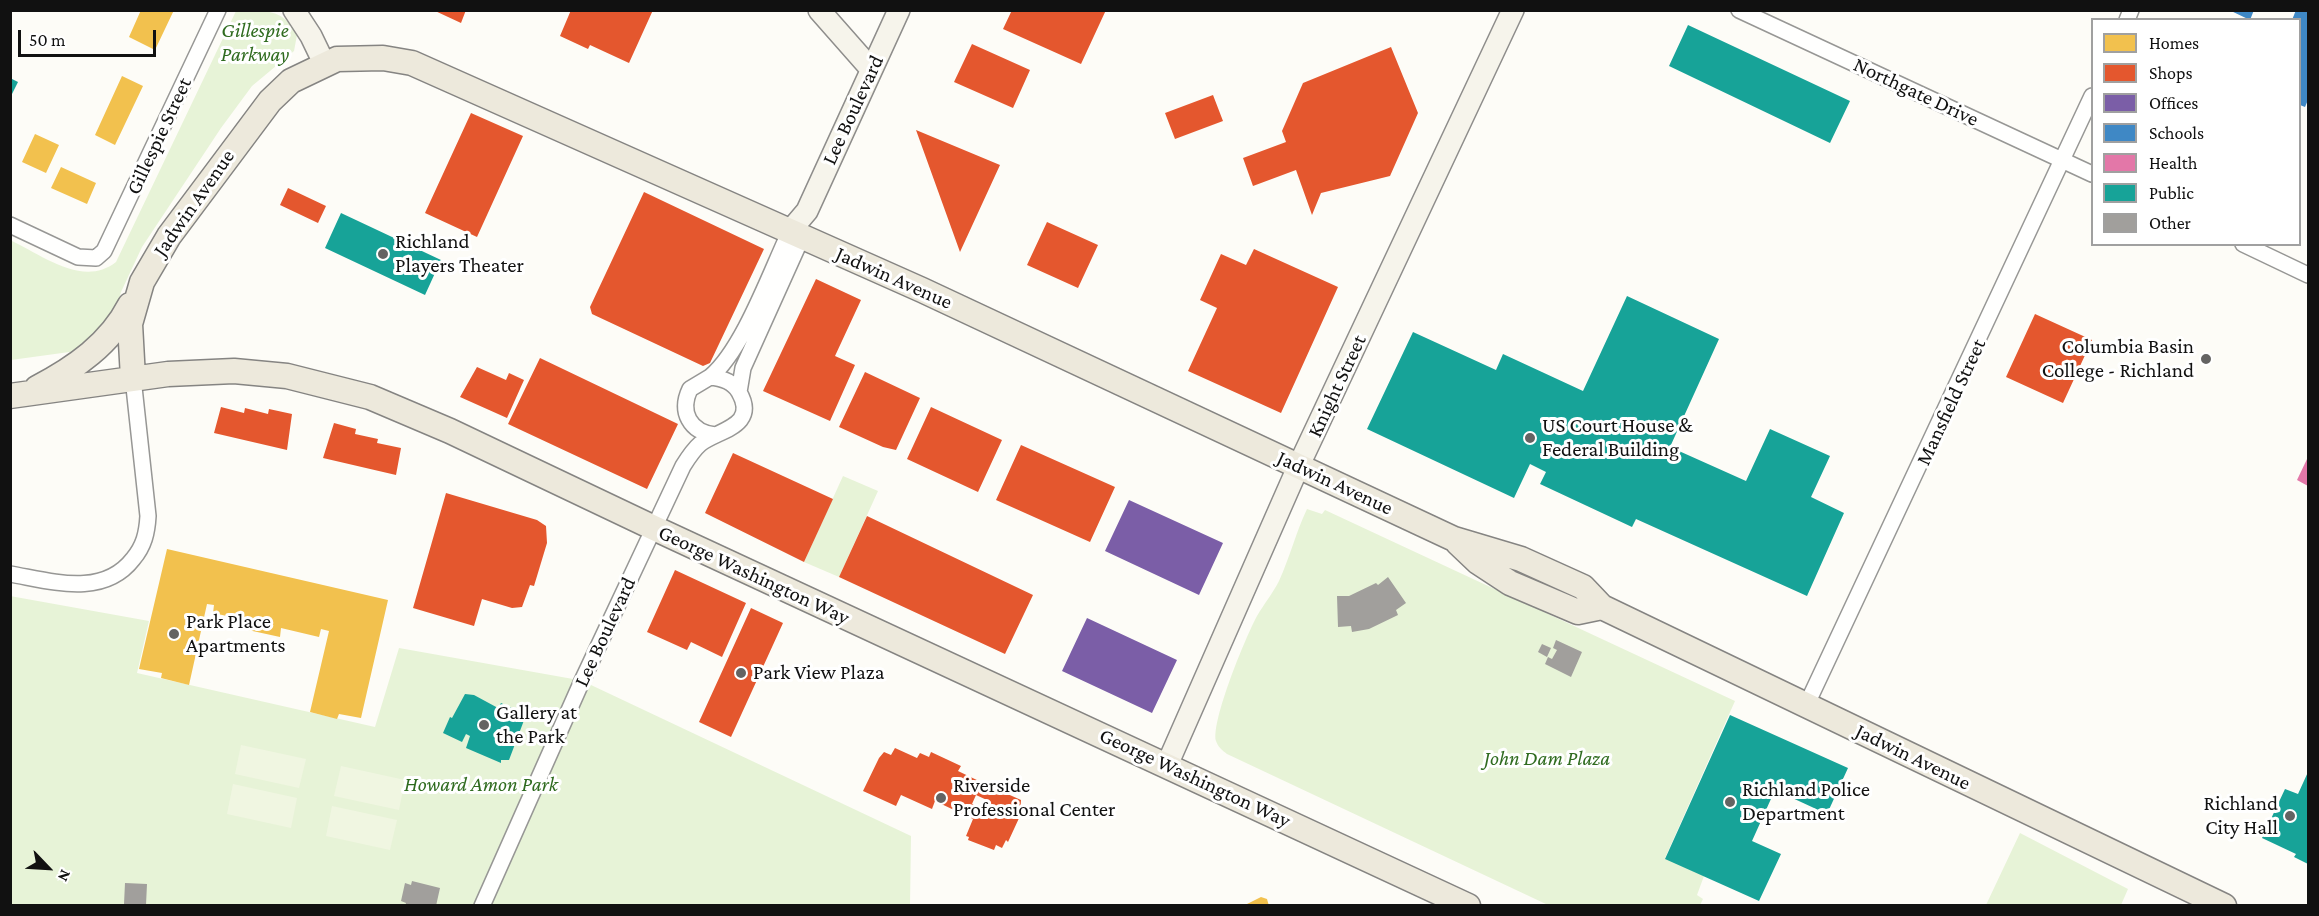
<!DOCTYPE html>
<style>
body{margin:0}
#map{position:relative;width:2319px;height:916px;overflow:hidden;background:#fdfcf7;font-family:"Crimson Pro",serif}
canvas{display:block}
.frame{position:absolute;inset:0;border:12px solid #111;pointer-events:none}
.legend{position:absolute;left:2091px;top:18px;width:210px;height:228px;box-sizing:border-box;background:#fff;border:2px solid #a0a0a0;margin:0;padding:8px 10px;list-style:none;font-size:18px;color:#111}
.legend li{display:flex;align-items:center;gap:12px;height:30px}
.legend b{width:30px;border:2px solid #a0a0a0}
.north{position:absolute;left:18px;top:838px;width:60px;height:60px;-webkit-text-stroke:4px #fff;paint-order:stroke;rotate:115deg;font-size:16px;font-weight:700;line-height:24px;text-align:center;color:#111}
.north::after{content:'';display:block;margin:auto;width:21px;height:27px;background:#111;clip-path:polygon(50% 0,100% 100%,50% 72%,0 100%)}
.scale{position:absolute;left:18px;top:30px;width:138px;height:27px;box-sizing:border-box;border:3px solid #111;border-top:0;padding-left:8px;font-size:18px;line-height:21px;white-space:nowrap;color:#111;-webkit-text-stroke:4px #fff;paint-order:stroke}
</style>
<div id="map">
<canvas width="2319" height="916"></canvas>
<div class="frame"></div>
<ul class="legend">
<li><b style="height:16px;background:#f2c14e"></b>Homes</li>
<li><b style="height:16px;background:#e4572e"></b>Shops</li>
<li><b style="height:16px;background:#7b5ea7"></b>Offices</li>
<li><b style="height:16px;background:#3f88c5"></b>Schools</li>
<li><b style="height:16px;background:#e377a8"></b>Health</li>
<li><b style="height:16px;background:#17a398"></b>Public</li>
<li><b style="height:16px;background:#a19f9c"></b>Other</li>
</ul>
<div class="north">N</div>
<div class="scale">50 m</div>
</div>
<script>
const ctx = document.querySelector('canvas').getContext('2d');
ctx.lineJoin = 'round';
function fill(path, color) {
  ctx.fillStyle = color;
  ctx.fill(path, 'evenodd');
}
function trace(path, color, width, dash) {
  ctx.strokeStyle = color;
  ctx.lineWidth = width;
  ctx.lineCap = dash ? 'butt' : 'round';
  ctx.setLineDash(dash || []);
  ctx.stroke(path);
}
function label(font, color, halo, rows, align = 'center') {
  ctx.font = font + ' "Crimson Pro",serif';
  ctx.lineWidth = 6;
  ctx.setLineDash([]);
  ctx.textBaseline = 'middle';
  ctx.strokeStyle = halo;
  ctx.fillStyle = color;
  for (const [text, x, y, turn = 0] of rows) {
    ctx.save();
    ctx.translate(x, y);
    ctx.rotate((+turn || 0) * Math.PI / 180);
    ctx.textAlign = isNaN(turn) ? turn : align;
    if (halo) ctx.strokeText(text, 0, 0);
    ctx.fillText(text, 0, 0);
    ctx.restore();
  }
}
const green = new Path2D(`
 M236,11C263,11 283,7 297,35L294,51L252,86L221,128L142,247L121,292L113,322L84,350L11,360L10,240C42,255 83,288 116,262Z
 M843,476L878,491L839,577L804,562Z
 M1307,509L1322,514L1325,510L1735,701L1665,858L1704,876L1697,895L1703,899L1700,905H1548L1227,754C1222,750 1218,747 1216,741C1211,721 1246,636 1257,616C1264,604 1273,593 1279,581C1290,557 1296,532 1307,509Z
 M10,596L149,621L137,673L375,727L399,648L573,679L591,685L911,836L910,905H11Z
 M2020,833L2128,889L2121,905H1986Z`);
const pitch = new Path2D(`
 M241,745L306,759L299,788L235,774Z
 M341,766L405,780L399,810L334,796Z
 M233,784L297,798L291,828L227,814Z
 M332,806L397,820L390,850L326,836Z`);
const homes = new Path2D(`
 M141,10H174L155,50L129,37Z
 M122,76L143,86L115,145L95,135Z
 M35,134L59,145L46,173L22,162Z
 M61,167L96,183L87,204L51,188Z
 M167,549L388,600L361,718L339,714L337,719L310,712L329,631L321,629L319,637L281,628L280,637L248,630L250,621L213,613L214,605L207,604L189,685L161,678L162,673L139,669Z
 M1261,897L1267,899L1269,906H1243Z`);
const shops = new Path2D(`
 M433,10H466L461,23Z
 M571,10H653L629,63L590,45L588,49L560,36Z
 M1012,10H1106L1081,64L1003,29Z
 M972,44L1030,70L1013,108L954,82Z
 M1391,47L1418,113L1390,176L1321,193L1312,215L1296,170L1253,186L1243,158L1286,142L1282,131L1303,83Z
 M1213,95L1223,121L1175,139L1165,113Z
 M471,113L523,136L477,237L425,213Z
 M916,130L1000,165L960,252Z
 M288,188L326,206L318,223L280,205Z
 M644,192L764,249L710,363L703,366L592,314L590,307Z
 M1047,222L1098,245L1078,288L1027,265Z
 M1254,249L1338,287L1281,413L1188,371L1217,308L1200,300L1221,254L1246,265Z
 M816,279L861,300L835,356L855,365L830,421L763,391Z
 M2035,314L2092,340L2063,403L2006,377Z
 M540,358L678,424L647,489L508,424Z
 M477,367L506,380L509,373L524,380L507,418L460,397Z
 M865,372L920,398L896,450L883,447L839,427Z
 M221,407L244,413L245,408L268,414L269,409L292,414L287,450L214,433Z
 M931,407L1002,440L978,492L907,459Z
 M334,423L356,429L355,434L378,439L377,443L401,448L396,475L323,458Z
 M1021,445L1115,487L1090,542L996,500Z
 M733,453L833,499L804,562L705,513Z
 M446,493L537,520L546,526L547,543L534,586L530,585L522,607L512,608L482,599L474,626L413,608Z
 M867,516L1033,595L1005,654L839,577Z
 M675,570L746,603L722,657L691,642L687,650L647,632Z
 M751,608L783,623L731,737L699,722Z
 M895,748L917,758L920,753L929,757L931,752L961,766L958,771L981,782L980,785L1002,795L1003,792L1021,800L1020,816L1008,842L1006,840L1002,848L996,845L994,850L968,840L969,837L966,836L973,819L935,801L932,809L901,795L896,806L863,791L879,758L884,752L891,755ZM976,795L989,801L985,810L972,804Z`);
const offices = new Path2D(`
 M1129,500L1223,543L1199,595L1105,551Z
 M1087,618L1177,660L1152,713L1062,671Z`);
const schools = new Path2D(`
 M2229,10H2254L2250,20Z
 M2296,10H2308V100L2305,107L2300,105V20H2292Z`);
const health = new Path2D(`
 M2308,457V486L2297,480Z`);
const public = new Path2D(`
 M1688,25L1850,101L1830,143L1669,66Z
 M10,78L18,82L10,98Z
 M341,213L441,260L425,295L325,248Z
 M1627,296L1719,339L1670,447L1746,481L1770,429L1830,456L1811,497L1844,513L1807,596L1636,519L1632,527L1540,484L1546,472L1530,464L1514,498L1367,429L1413,332L1496,370L1503,354L1583,391Z
 M465,694L474,695L498,708L501,703L526,715L509,760H501V763L466,748L470,736L466,734L462,742L443,733L450,717L452,718Z
 M1730,715L1848,768L1827,814L1775,790L1752,841L1781,854L1759,901L1665,859Z
 M2308,772V864L2294,857L2296,854L2262,838L2285,789L2298,794Z`);
const building = new Path2D(`
 M1388,577L1406,603L1396,610L1398,615L1369,629L1352,632L1351,626L1338,627L1337,596H1349L1376,583L1378,585Z
 M1556,640L1582,652L1571,677L1545,664L1548,657L1552,659L1557,650L1553,648Z
 M1542,644L1551,648L1547,657L1538,652Z
 M412,881L440,888L436,906H405L406,903L401,901L405,883L411,885Z
 M125,883L147,884L146,905L124,904Z`);
const street = new Path2D(`
 M1739,10L2092,174
 M2127,20L2131,10
 M10,225L78,257L96,258L104,251L218,10
 M2243,244L2308,275
 M710,377C743,350 771,271 790,231
 M739,392L743,368L802,237
 M10,574C51,581 103,598 133,559C144,546 147,533 148,516L133,378
 M1806,706L2092,96
 M482,906L582,681L683,466C688,458 693,450 700,444C717,430 759,427 739,392C733,381 722,378 710,377L690,389C679,412 690,432 715,435`);
const secondary = new Path2D(`
 M294,10L311,36L324,63
 M819,10L871,69
 M790,231L807,211L899,10
 M1167,765L1299,465L1513,10`);
const primary = new Path2D(`
 M133,378L130,324L142,282L169,236L270,101L291,81L337,59L383,58L412,63L922,290L1454,539L1521,559L1583,587L1602,607L2224,906
 M37,388C75,368 110,344 130,305
 M10,396L168,374L234,371L287,376L370,397L450,431L654,528L1468,906
 M1458,543L1478,562L1510,583L1578,612L1602,607`);
const markers = [
 [383,254,6,"#646362"],
 [2206,359,6,"#646362"],
 [1530,438,6,"#646362"],
 [174,634,6,"#646362"],
 [741,673,6,"#646362"],
 [484,725,6,"#646362"],
 [941,798,6,"#646362"],
 [1730,802,6,"#646362"],
 [2290,816,6,"#646362"]
];
const parkNames = [
 ["Gillespie",255,31],
 ["Parkway",255,55],
 ["John Dam Plaza",1547,759],
 ["Howard Amon Park",481,785]
];
const streetNames = [
 ["Northgate Drive",1916,92,25],
 ["Lee Boulevard",853,110,-65],
 ["Gillespie Street",159,136,-65],
 ["Jadwin Avenue",194,203,-55],
 ["Jadwin Avenue",894,278,24],
 ["Knight Street",1337,386,-65],
 ["Mansfield Street",1951,402,-65],
 ["Jadwin Avenue",1335,483,25],
 ["George Washington Way",754,575,25],
 ["Lee Boulevard",605,632,-65],
 ["Jadwin Avenue",1913,757,26],
 ["George Washington Way",1195,778,25]
];
const poiNames = [
 ["Richland",395,242],
 ["Players Theater",395,266],
 ["Columbia Basin",2194,347,"right"],
 ["College - Richland",2194,371,"right"],
 ["US Court House &",1542,426],
 ["Federal Building",1542,450],
 ["Park Place",186,622],
 ["Apartments",186,646],
 ["Park View Plaza",753,673],
 ["Gallery at",496,713],
 ["the Park",496,737],
 ["Riverside",953,786],
 ["Professional Center",953,810],
 ["Richland Police",1742,790],
 ["Department",1742,814],
 ["Richland",2278,804,"right"],
 ["City Hall",2278,828,"right"]
];
fill(green, '#e7f3d7');
fill(pitch, '#f0f6e1');
fill(homes, '#f2c14e');
fill(shops, '#e4572e');
fill(offices, '#7b5ea7');
fill(schools, '#3f88c5');
fill(health, '#e377a8');
fill(public, '#17a398');
fill(building, '#a19f9c');
trace(street, '#979795', 18);
trace(secondary, '#8e8d8b', 24);
trace(primary, '#858482', 27);
trace(street, '#fffffe', 15);
trace(secondary, '#f6f4eb', 21);
trace(primary, '#ede9dc', 24);
for (const [x, y, r, color] of markers) {
  const dot = new Path2D();
  dot.arc(x, y, r, 0, 2 * Math.PI);
  ctx.fillStyle = color;
  ctx.fill(dot);
  trace(dot, '#fff', 2);
}
label('italic 21px', '#2f6b1f', '#fff', parkNames);
label('21px', '#111', '#fff', streetNames);
label('21px', '#111', '#fff', poiNames, 'left');
</script>
